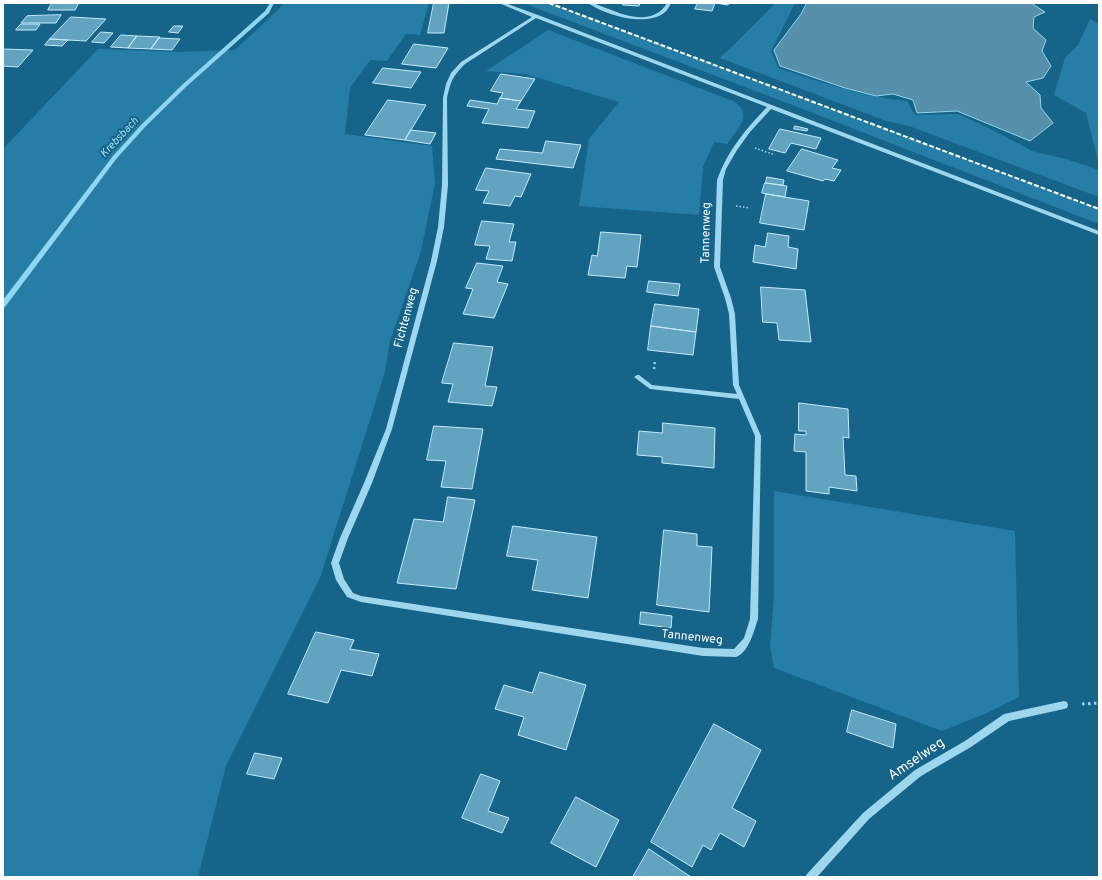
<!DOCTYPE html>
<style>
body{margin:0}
#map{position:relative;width:1102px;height:880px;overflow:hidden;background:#166489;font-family:Overpass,sans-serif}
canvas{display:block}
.frame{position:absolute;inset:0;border:4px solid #fff;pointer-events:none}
</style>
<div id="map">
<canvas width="1102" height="880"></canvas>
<div class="frame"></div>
</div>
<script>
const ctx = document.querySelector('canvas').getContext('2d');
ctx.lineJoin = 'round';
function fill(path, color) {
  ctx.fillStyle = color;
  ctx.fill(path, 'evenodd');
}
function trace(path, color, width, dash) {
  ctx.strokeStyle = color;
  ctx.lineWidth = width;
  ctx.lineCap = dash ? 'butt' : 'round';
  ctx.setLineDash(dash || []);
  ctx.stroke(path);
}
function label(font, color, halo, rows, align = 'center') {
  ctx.font = font + ' Overpass,sans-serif';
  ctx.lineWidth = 4;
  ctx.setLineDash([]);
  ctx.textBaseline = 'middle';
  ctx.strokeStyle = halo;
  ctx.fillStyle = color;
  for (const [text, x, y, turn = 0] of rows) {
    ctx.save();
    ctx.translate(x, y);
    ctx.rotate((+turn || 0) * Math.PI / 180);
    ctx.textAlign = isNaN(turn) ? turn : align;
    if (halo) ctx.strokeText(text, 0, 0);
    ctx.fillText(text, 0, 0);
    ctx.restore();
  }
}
const green = new Path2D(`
 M283,3H429L420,35L406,34L387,61L370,60L350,88L345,134L432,146L435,183L421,251L390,341L385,372L320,578L226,766L198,877H3V149L98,49L178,52L235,50L278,10Z
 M523,3H549L1099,209V224L787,103Z
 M774,3H795L771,51L778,68C820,82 863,97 907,101L915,115L958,114L991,129L1032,151L1066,159L1099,170V197L909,126L886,121L720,58L773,6Z
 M1090,19L1099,24L1098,161L1086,113L1054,95L1065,58L1078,45Z
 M548,30L733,101C755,114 737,129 727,144L714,142L703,167L699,215L579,206L589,139L619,102L525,74L486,71Z
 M774,491L1015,531L1019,697L987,713L942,731L774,668L770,647L774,597Z`);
const water = new Path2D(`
 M807,3H1031L1045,12L1034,17L1033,28L1046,40L1042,51L1051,66L1043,78L1026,82L1040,95L1041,108L1053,123L1030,141L957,111L917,113L913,100L893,94L876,96L845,88L780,66L774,50L801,14Z`);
const stream = new Path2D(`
 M270,3H274L269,13L187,86L146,126L117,158L5,307H3V300L113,156L142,124L183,84L265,11Z`);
const building = new Path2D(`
 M52,3H79L75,10H48Z
 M434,3H449L444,33H428Z
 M623,3H640L639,6L623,5Z
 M698,3H729L728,5L715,3L712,11L695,9Z
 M61,15L56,23H21L27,16Z
 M71,17L106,19L86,41L50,39Z
 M21,24H40L36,30H16Z
 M174,26H183L178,33L169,32Z
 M101,32L113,33L104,43L92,42Z
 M121,35L137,36L128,48L111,47Z
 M137,36L160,37L151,49L128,48Z
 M159,38L180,39L172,50L151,49Z
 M50,39L68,40L62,46L45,45Z
 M414,44L448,48L436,68L402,64Z
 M3,49L33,50L18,67L3,66Z
 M383,68L421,72L411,88L373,83Z
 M501,74L535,79L521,101L500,98L503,93L491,91Z
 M500,98L521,101L516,109L535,111L528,128L482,123L489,109L467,106L470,100L497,104Z
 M388,100L426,105L405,140L365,135Z
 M795,126L808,129L807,131L794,129Z
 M780,129L821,138L816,149L791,143L785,153L769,149Z
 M411,130L436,133L430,144L405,140Z
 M546,141L581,145L573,168L496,159L500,149L542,153Z
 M802,149L838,160L832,168L841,170L834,181L825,179L823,181L787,171Z
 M486,168L531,174L521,197L515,196L510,206L483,203L489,191L476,190Z
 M767,177L784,180L783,185L766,183Z
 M765,183L787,186L785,197L762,193Z
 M766,194L809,201L804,230L760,223Z
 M482,221L514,224L509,242H516L512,261L486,259L490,246L475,245Z
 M601,232L641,235L637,267L627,266L625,278L588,275L592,255L597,256Z
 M768,233L789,236L788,247L798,249L796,269L753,262L755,245L765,247Z
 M477,263L503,266L497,282L508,284L494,318L463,314L473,289L466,288Z
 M649,281L680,284L678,296L647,292Z
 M761,287L805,290L811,342L779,340L777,323L763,322Z
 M655,304L699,309L696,332L651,326Z
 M651,326L696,332L693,355L648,350Z
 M454,343L493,347L485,386L497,387L492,406L448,402L453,384L442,383Z
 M799,403L848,409L849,438L843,437L845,475L856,476L857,491L829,487V494L806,491V452L794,451L795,434L806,435V431H799Z
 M663,423L715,428L714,468L662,463V457L637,455L639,431L662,433Z
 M434,426L483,429L472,489L441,487L446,461L427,460Z
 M448,497L475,500L456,589L397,583L414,519L443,522Z
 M513,526L597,537L588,598L532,590L538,560L507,556Z
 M664,530L697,534V546L712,547L709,612L657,605Z
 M641,612L672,616L671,628L640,624Z
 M316,632L354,640L350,649L379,654L372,676L341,670L328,703L288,694Z
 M540,672L586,685L566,750L518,735L524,717L495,709L504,685L532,693Z
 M852,710L896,724L893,748L847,732Z
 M714,724L761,750L732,808L756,821L744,847L720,833L711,850L703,845L692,867L651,842Z
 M255,753L282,758L274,779L247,774Z
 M481,774L500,781L488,811L509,818L502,833L462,818Z
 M576,797L619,820L596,867L551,843Z
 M649,849L691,877H633Z`);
const pathFar2 = new Path2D(`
 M755,148L775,155
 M736,206L750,208`);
const pathFar1 = new Path2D(`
 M654,369L655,360`);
const path = new Path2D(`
 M1082,704L1099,703`);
const minor = new Path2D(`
 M499,3H505L538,15L1099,231V235L771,109L750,132L737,150L726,169L723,180L720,267L731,298L735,314L739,385L761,436L758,619C754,631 749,652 736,657L703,656L361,602L347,597L336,580L331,563L340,538L364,483L386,429L431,261L438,227L442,185L443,98L446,84L451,73L461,62L532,17ZM536,18L767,107C746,129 727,151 717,180L714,267L725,298L729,314L733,385L737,394L652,385L639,375H637L634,377L650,389L739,399L755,436L750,619L744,638L734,649L703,648L361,596L353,593L344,579L339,563L348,538L372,483L392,429L437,261L444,227L448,185L447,98C451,81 452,77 465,64Z
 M588,3C596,3 602,7 609,9C628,17 654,25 667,3H671C669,7 667,11 664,13C645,27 605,15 588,3Z
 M1064,701L1067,702L1068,705L1067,708L1064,709L1009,721L971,747L921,776L869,819L817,877H805L807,874L863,813L915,770L965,741L1004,714Z`);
const rail = new Path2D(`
 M549,3L1099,209`);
const farWaternames = [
 ["Krebsbach",120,138,-47]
];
const streetNames = [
 ["Tannenweg",707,233,-89],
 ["Fichtenweg",407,318,-75],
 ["Tannenweg",692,638,6]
];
const nearStreetnames = [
 ["Amselweg",917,760,-34]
];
fill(green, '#267ea6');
fill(water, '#5790aa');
trace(water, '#90d5f1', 1);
fill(stream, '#90d5f1');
fill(building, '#62a3c0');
trace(building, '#c4eafa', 1);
trace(pathFar2, '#9ed6ee', 1.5, [1.5, 2]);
trace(pathFar1, '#9ed6ee', 2.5, [2, 3]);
trace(path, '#9ed6ee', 3, [2.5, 3.5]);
fill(minor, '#9ed6ee');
trace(rail, '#fff', 2, [5, 2]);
label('italic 11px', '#aadff6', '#166489', farWaternames);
label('12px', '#fff', '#166489', streetNames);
label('14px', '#fff', '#166489', nearStreetnames);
</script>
